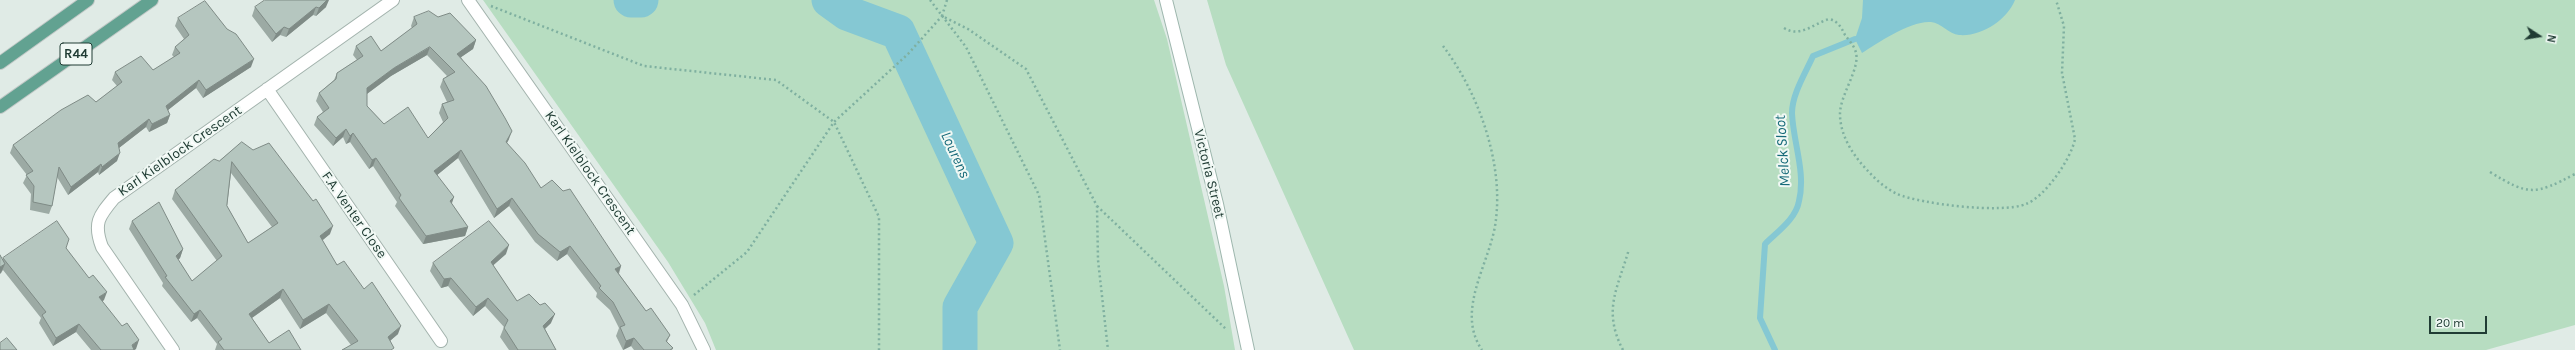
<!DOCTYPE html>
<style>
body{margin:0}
#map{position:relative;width:2575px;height:350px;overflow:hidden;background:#e0ebe6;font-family:Karla,sans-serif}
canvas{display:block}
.north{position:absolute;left:2519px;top:16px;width:40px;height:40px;-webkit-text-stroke:3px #f0f8f4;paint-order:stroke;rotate:102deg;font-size:11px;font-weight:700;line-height:16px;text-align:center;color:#203c34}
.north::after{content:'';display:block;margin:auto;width:14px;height:18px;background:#203c34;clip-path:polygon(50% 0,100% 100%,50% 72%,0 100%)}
.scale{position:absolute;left:2429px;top:316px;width:58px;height:18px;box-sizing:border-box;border:2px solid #203c34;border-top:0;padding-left:5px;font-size:12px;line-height:14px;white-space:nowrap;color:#203c34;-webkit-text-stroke:3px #f0f8f4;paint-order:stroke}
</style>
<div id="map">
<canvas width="2575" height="350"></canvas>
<div class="north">N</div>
<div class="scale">20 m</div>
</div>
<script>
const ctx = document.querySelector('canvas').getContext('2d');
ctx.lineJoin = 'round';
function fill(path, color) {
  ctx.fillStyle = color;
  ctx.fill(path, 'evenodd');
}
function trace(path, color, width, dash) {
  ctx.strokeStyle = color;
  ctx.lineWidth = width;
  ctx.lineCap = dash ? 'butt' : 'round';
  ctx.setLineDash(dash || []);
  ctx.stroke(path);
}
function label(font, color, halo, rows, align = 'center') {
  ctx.font = font + ' Karla,sans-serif';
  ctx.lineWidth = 4;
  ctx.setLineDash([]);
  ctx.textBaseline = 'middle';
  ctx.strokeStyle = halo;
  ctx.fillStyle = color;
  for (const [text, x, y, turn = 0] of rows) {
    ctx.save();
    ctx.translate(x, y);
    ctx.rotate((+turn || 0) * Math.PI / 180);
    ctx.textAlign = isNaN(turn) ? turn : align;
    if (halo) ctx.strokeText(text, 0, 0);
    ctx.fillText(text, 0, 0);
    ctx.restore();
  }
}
const green = new Path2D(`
 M483,0H1154L1167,39L1224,286L1235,350H716L705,323L668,262Z
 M1207,0H2575V325L2486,350H1354L1226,65Z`);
const water = new Path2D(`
 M1863,0H2015C2007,20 1981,37 1959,35C1949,34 1941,23 1931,22C1912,20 1877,43 1862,53L1855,39L1862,18Z`);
const stream = new Path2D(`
 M1775,350L1760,318L1765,244C1777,232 1796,219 1799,201C1806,172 1793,142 1792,113C1792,94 1806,72 1813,56L1855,39`);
const river = new Path2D(`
 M631,0H641
 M829,0L847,13L898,32L996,243L960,307V350`);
const path = new Path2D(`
 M930,0L966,47L1039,195L1060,350
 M947,0L942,16L968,29L1026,69L1097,206L1098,260L1108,350
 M491,6L644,66L776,80L834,122L879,217V350
 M1784,28C1800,38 1813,24 1829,19C1838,21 1841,27 1845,35C1849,40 1855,47 1856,53C1860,69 1840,95 1840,114C1840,136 1854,157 1869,172C1877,181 1887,189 1897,194C1921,204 2002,214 2026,204C2045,197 2071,159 2075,139L2062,73L2064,26L2056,0
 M1443,46C1478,92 1503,161 1496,219C1492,261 1454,309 1482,350
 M2490,172C2529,196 2535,195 2575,174
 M1097,206L1227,330
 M694,295L747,252L834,122L908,54L942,16
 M1623,350C1602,310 1618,288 1629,249`);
const minor = new Path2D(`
 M468,0L682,305L704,350
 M267,89L441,341
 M173,350L102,247C93,223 99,216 114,198L393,0`);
const secondary = new Path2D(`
 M1166,0L1217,204L1248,350`);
const primary = new Path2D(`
 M0,63L88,0
 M0,107L152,0`);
const wall = new Path2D(`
 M255,7H326L316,16L313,15L286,37L280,35L272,42L252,16Z
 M414,17H438L476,40L473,49L461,57L509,139L507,143L541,188L621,266L619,274L646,311L670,335L667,342L673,348L672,350H634L631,346L623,350L616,336L619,328L610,310L596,297L597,293L567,254L557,261L535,242L509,206L494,218L458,158L437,175L452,204L468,227L465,236L423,244L395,206L397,202L373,166L369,169L350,142L346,144L343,137L333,146L314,125L317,117L323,112L316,101L319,93L334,80L337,73L357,60L353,55L356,46L381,51L412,28L411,26ZM427,55L447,76L443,79L440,87L447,102L442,104L439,113L443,122L428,138L384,124L367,106V94L391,76Z
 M178,18L251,67L203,98L196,88L168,110L170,115L167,123L149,132L146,127L119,148L117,161L99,175L98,172L68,195L57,177L52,206L49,214L30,210L31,194L23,183L27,175L10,153L13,145L96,102L117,86L112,80L115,72L153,70L174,57L172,55L175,47L184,39L175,26Z
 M242,142L330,234L322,240L337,265L398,334L390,341L351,345L326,313L300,329L280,298L252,318L269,343L301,350H215L217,344L197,318L191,322L162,286L163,283L129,229L132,221L183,249L180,258L178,260L192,281L217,261L172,199L175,190L219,161ZM231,173L272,227L248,243L227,206Z
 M66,248L104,300L102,301L136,349L134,350H91L76,332L53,346L39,323L41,318L3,270L1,273L3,258Z
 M506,254L493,265L517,301L551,323L545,329L556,350H509L500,337L504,327L485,306L473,316L448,286L441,288L430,271L433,263Z`);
const shadedWall = new Path2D(`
 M324,0H329L326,7L316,16L319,8Z
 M316,7L313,15L286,37L289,29Z
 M284,27L280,35L272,42L276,34Z
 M476,40L473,49L454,62L457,54Z
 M430,47L427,55L391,76L364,96L367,88L394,68Z
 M254,59L251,67L203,98L206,90Z
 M199,80L196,88L163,114L166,106Z
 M170,115L167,123L149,132L152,124Z
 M149,119L146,127L115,151L118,143Z
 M346,129L343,137L333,146L336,138Z
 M512,131L509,139L503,150L506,142Z
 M353,133L350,142L346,144L350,136Z
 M461,150L458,158L431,180L434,171Z
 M120,153L117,161L99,175L102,167Z
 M376,158L373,166L369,169L372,160Z
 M101,164L98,172L68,195L71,187Z
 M454,197L451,206L450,201Z
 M512,198L509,206L494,218L497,209Z
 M333,226L330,234L317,245L320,236Z
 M468,227L465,236L423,244L426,236Z
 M509,245L506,254L488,270L491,262Z
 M570,246L567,254L557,261L560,252Z
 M183,249L180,258L173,265L176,256Z
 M5,264L1,273L0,274V267Z
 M621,266L618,274L615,269Z
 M451,278L448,286L441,288L444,279Z
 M283,289L280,298L246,322L249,314Z
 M107,292L104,300L96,306L99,297Z
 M488,298L485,306L473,316L476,307Z
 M329,304L326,313L300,329L303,320Z
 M200,310L197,318L191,322L194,314Z
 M555,314L551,323L539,334L543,326Z
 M79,324L76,332L53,346L56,338Z
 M401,326L398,334L385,345L388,337Z
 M634,338L631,346L623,350L626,341Z
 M139,340L136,349L134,350L132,345Z`);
const building = new Path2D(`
 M265,0H327L319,8L316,7L289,29L284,27L276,34L255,7Z
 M205,1L227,29L236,34L254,59L206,90L199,80L166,106L170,115L152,124L149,119L118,143L120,153L102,167L101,164L71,187L59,167L52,206L33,202L34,186L26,175L33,171L13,145L61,110L88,95L96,102L122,82L115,72L141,56L153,70L180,53L175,47L189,35L178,18Z
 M429,11L438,17L450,13L476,40L457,54L486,86L505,118L512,131L506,142L525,163L541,188L552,180L563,191L570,189L621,266L615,269L646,311L651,308L670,335L666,341L673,348L670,350H644L634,338L626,341L620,327L625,325L613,302L599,288L601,286L570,246L560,252L538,234L512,198L497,209L461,150L434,171L454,197L450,201L468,227L426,236L399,198L401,195L376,158L372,160L353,133L350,136L346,129L336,138L317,117L329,108L319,93L336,79L337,73L363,56L356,46L371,36L381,51L417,24L414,17ZM430,47L455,72L443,79L454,100L442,104L448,118L428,138L408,107L384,124L367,106V88L394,68Z
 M242,142L253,150L269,143L313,201L316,199L333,226L320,236L337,265L344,261L364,289L372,282L401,326L388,337L394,348L391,350H342L358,341L329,304L303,320L283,289L249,314L269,343L289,330L301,350H224L218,342L222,339L200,310L194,314L165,277L167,276L132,221L159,202L183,249L176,256L192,281L222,256L175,190L214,159L219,161ZM232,162L278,223L248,243L227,206Z
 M57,221L69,239L66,248L89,278L93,275L107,292L99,297L122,326L127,323L139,340L132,345L134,350H100H101L79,324L56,338L42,315L46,312L3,258Z
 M489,221L509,245L491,262L517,301L529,294L540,305L545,303L555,314L543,326L556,350H518L504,328L508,320L488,298L476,307L451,278L444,279L433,263Z
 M0,255L5,264L0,267Z
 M7,338L17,350H0V343Z`);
const shields = [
 [76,54,32]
];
const shieldNames = [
 ["R44",76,54]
];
const streetNames = [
 ["Karl Kielblock Crescent",180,151,-35],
 ["Karl Kielblock Crescent",590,173,55],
 ["Victoria Street",1209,174,76],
 ["F.A. Venter Close",354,215,55]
];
const waterNames = [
 ["Melck Sloot",1783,151,-94],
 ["Lourens",955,155,65]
];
fill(green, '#b7ddc1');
fill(water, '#85c8d3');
trace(stream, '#85c8d3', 6);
trace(river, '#85c8d3', 35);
trace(minor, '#a3b3ad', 14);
trace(secondary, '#9eb7ae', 14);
trace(primary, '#c1c8c6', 14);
trace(path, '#7fb0a0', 2.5, [2, 3]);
trace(minor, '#fff', 12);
trace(secondary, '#fff', 12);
trace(primary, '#62a291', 12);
fill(wall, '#9caaa4');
fill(shadedWall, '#7f8b86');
fill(building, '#b5c6bf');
trace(building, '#7f8b86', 1);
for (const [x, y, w] of shields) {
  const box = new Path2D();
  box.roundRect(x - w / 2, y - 11, w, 22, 3);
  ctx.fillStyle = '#f0f8f4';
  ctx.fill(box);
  trace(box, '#203c34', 1);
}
label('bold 13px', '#203c34', null, shieldNames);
label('14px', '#203c34', '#f0f8f4', streetNames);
label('italic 15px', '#186b7a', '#f0f8f4', waterNames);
</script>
